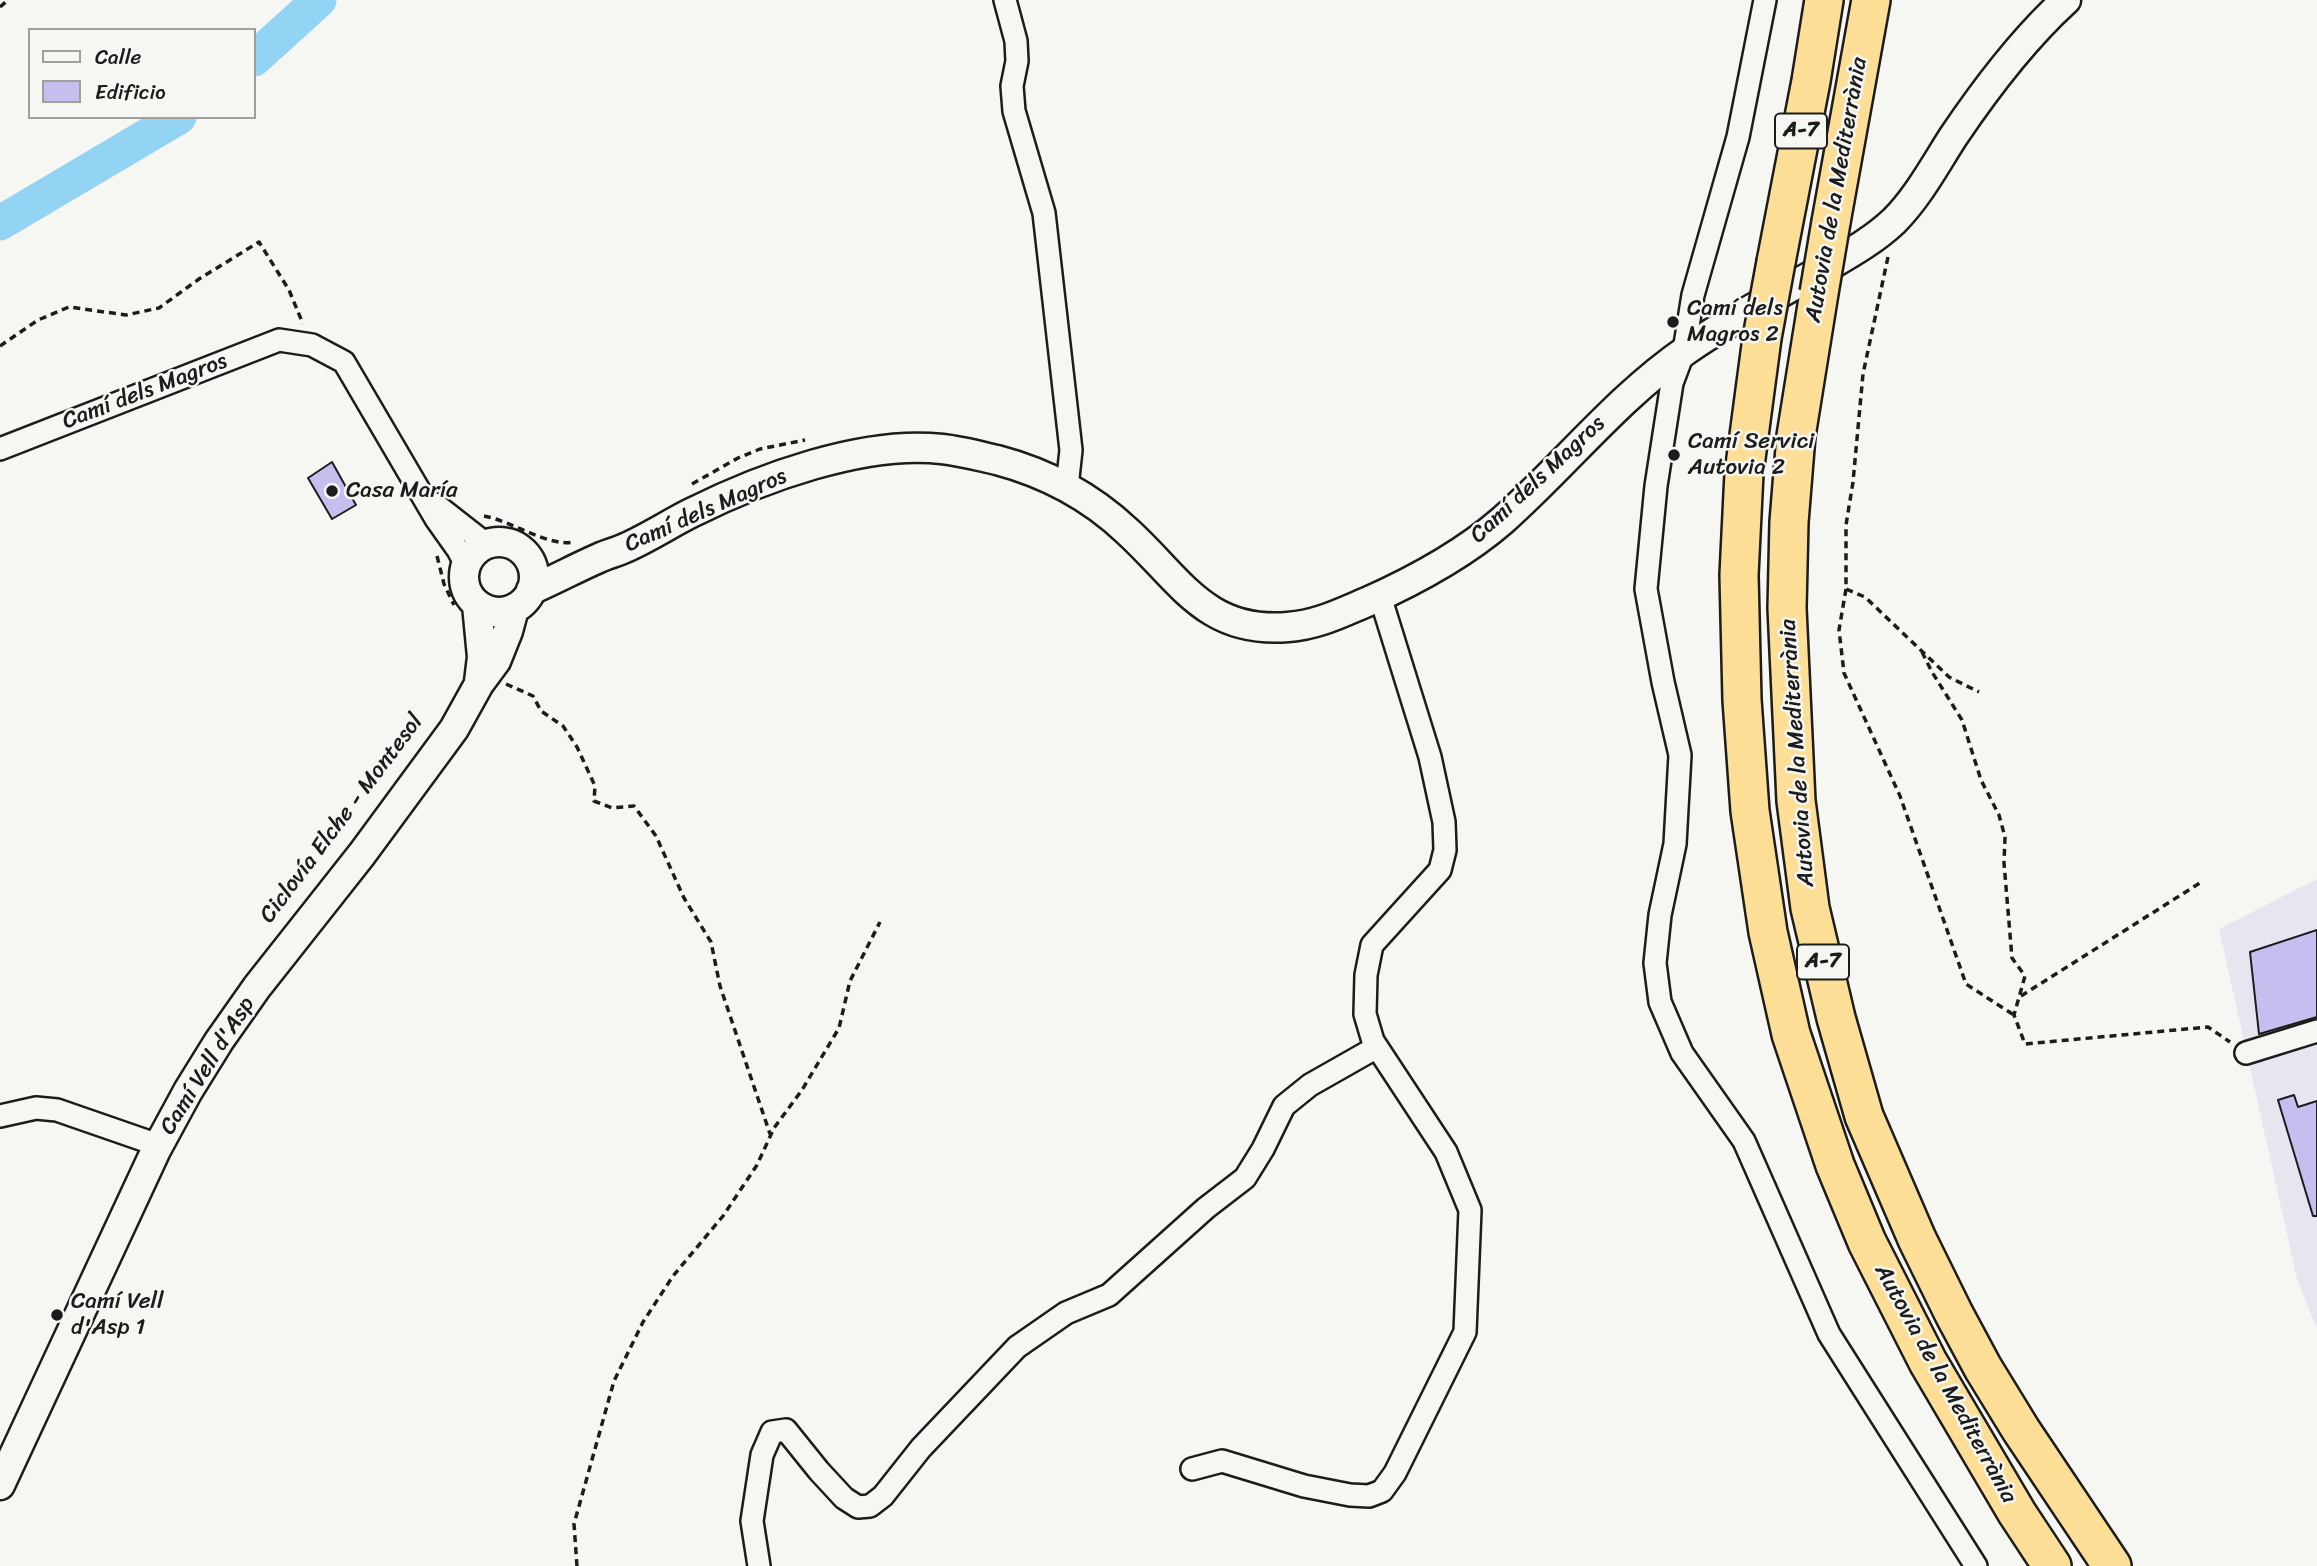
<!DOCTYPE html>
<meta charset="utf-8">
<style>
body{margin:0}
#map{position:relative;width:2317px;height:1566px;overflow:hidden;background:#f6f6f2;font-family:Sriracha,sans-serif}
canvas{display:block}
.legend{position:absolute;left:28px;top:28px;width:228px;height:91px;box-sizing:border-box;background:#f6f6f2;border:2px solid #9f9f9c;margin:0;padding:9px 12px;list-style:none;font-size:21px;color:#1c1c1c}
.legend li{display:flex;align-items:center;gap:14px;height:35px}
.legend b{width:35px;border:2px solid #9f9f9c}
</style>
<div id="map">
<canvas width="2317" height="1566"></canvas>
<ul class="legend">
<li><b style="height:9px;background:#f6f6f2"></b>Calle</li>
<li><b style="height:19px;background:#c7bdef"></b>Edificio</li>
</ul>
</div>
<script>
const ctx = document.querySelector('canvas').getContext('2d');
ctx.lineJoin = 'round';
function fill(path, color) {
  ctx.fillStyle = color;
  ctx.fill(path, 'evenodd');
}
function trace(path, color, width, dash) {
  ctx.strokeStyle = color;
  ctx.lineWidth = width;
  ctx.lineCap = dash ? 'butt' : 'round';
  ctx.setLineDash(dash || []);
  ctx.stroke(path);
}
function label(font, color, halo, rows, align = 'center') {
  ctx.font = font + ' Sriracha,sans-serif';
  ctx.lineWidth = 5;
  ctx.setLineDash([]);
  ctx.textBaseline = 'middle';
  ctx.strokeStyle = halo;
  ctx.fillStyle = color;
  for (const [text, x, y, turn = 0] of rows) {
    ctx.save();
    ctx.translate(x, y);
    ctx.rotate((+turn || 0) * Math.PI / 180);
    ctx.textAlign = isNaN(turn) ? turn : align;
    if (halo) ctx.strokeText(text, 0, 0);
    ctx.fillText(text, 0, 0);
    ctx.restore();
  }
}
const built = new Path2D(`
 M2317,879V1329L2297,1279L2219,929Z`);
const river = new Path2D(`
 M254,59L319,0
 M0,223L179,117`);
const building = new Path2D(`
 M332,462L356,505L332,519L308,478Z
 M2317,930V1017L2259,1034L2250,952Z
 M2294,1095L2298,1107L2317,1101V1216H2313L2278,1100Z`);
const path = new Path2D(`
 M0,7L8,0
 M1888,257L1863,374L1853,482L1846,525V589L1865,597L1949,677L1979,692
 M0,346L38,320L69,307L126,315L159,308L199,279L259,242L289,290L303,324
 M692,484L738,458L760,449L805,440
 M484,516C512,521 548,547 573,542
 M437,556L444,584L454,605
 M1846,589L1839,630L1844,673L1900,796L1966,984L2014,1015
 M1922,652L1932,672L1962,720L1981,780L1999,815L2005,837L2004,863L2012,958L2025,976L2014,1015L2025,1044L2208,1027L2230,1042
 M506,684L533,696L541,711L563,726L577,747L595,786L594,801L612,808L634,806L656,836L684,898L711,942L720,986L770,1134
 M2021,996L2203,881
 M577,1566L574,1524L614,1381L643,1322L673,1276L723,1216L757,1165L774,1128L802,1090L839,1028L850,981L880,922`);
const street = new Path2D(`
 M1005,0L1016,41L1017,61L1012,86L1014,111L1044,213L1071,450L1067,487
 M1765,0L1738,137L1693,295L1684,351L1672,383L1656,486L1646,589L1663,682L1680,755L1675,844L1660,915L1655,963L1660,1002L1682,1053L1744,1141L1829,1334L1976,1566
 M0,449L279,340L312,345L344,362L436,519L458,550L466,565
 M435,504L486,544
 M2246,1053L2317,1031
 M0,1116L36,1108L57,1110L158,1145
 M1192,1469L1222,1461L1304,1486L1350,1495L1369,1496L1382,1491L1395,1473L1465,1332L1470,1210L1446,1152L1373,1041L1365,1014L1366,975L1372,945L1440,870L1445,850L1444,822L1430,757L1380,596
 M759,1566L752,1521L762,1455L772,1432L786,1430L819,1471L844,1498L858,1507L870,1506L883,1496L921,1448L1017,1347L1066,1313L1109,1295L1206,1208L1245,1178L1263,1149L1284,1106L1310,1085L1377,1047`);
const secondary = new Path2D(`
 M464 577a35 35 0 1 1 70 0a35 35 0 1 1-70 0Z
 M531,590C554,580 576,568 599,558C607,554 617,552 625,548C648,538 669,524 691,513C761,478 864,440 942,449C961,451 979,456 997,460C1046,473 1090,496 1127,531C1180,579 1205,634 1288,627C1317,625 1341,613 1367,602C1414,581 1464,554 1503,520C1566,464 1618,397 1688,349C1731,319 1779,294 1825,268C1849,254 1874,240 1894,221C1918,197 1935,165 1953,137C1986,88 2022,40 2066,0
 M477,605L482,657L479,682
 M0,1485L156,1150L188,1091L219,1041L257,987L362,854L454,729L479,684L496,661L508,631L514,609`);
const highway = new Path2D(`
 M1831,222L1871,0
 M1776,262L1811,81L1824,0
 M1819,293L1796,436L1789,522L1787,608L1796,801L1810,908L1836,1018L1864,1116L1917,1239L1954,1314L1983,1368L2021,1430L2112,1566
 M1762,338L1744,473L1739,575L1742,700L1750,811L1768,932L1791,1034L1835,1165L1867,1242L1928,1362L2017,1513L2052,1566`);
const highwayBridge = new Path2D(`
 M1819,293L1831,222
 M1762,338L1776,262`);
const markers = [
 [1673,322,7,"#1c1c1c"],
 [1674,455,7,"#1c1c1c"],
 [332,491,7,"#1c1c1c"],
 [57,1315,7,"#1c1c1c"]
];
const shields = [
 [1801,131,52],
 [1823,962,52]
];
const shieldNames = [
 ["A-7",1801,131],
 ["A-7",1823,962]
];
const streetNames = [
 ["Autovia de la Mediterrània",1837,190,-80],
 ["Camí dels Magros",145,392,-21],
 ["Camí dels Magros",1538,480,-43],
 ["Camí dels Magros",706,511,-24],
 ["Autovia de la Mediterrània",1798,753,-94],
 ["Ciclovía Elche - Montesol",342,819,-53],
 ["Camí Vell d'Asp",208,1066,-58],
 ["Autovia de la Mediterrània",1945,1384,61]
];
const poiNames = [
 ["Camí dels",1687,309],
 ["Magros 2",1687,335],
 ["Camí Servici",1688,442],
 ["Autovia 2",1688,468],
 ["Casa María",346,491],
 ["Camí Vell",71,1302],
 ["d'Asp 1",71,1328]
];
fill(built, '#e8e5f1');
trace(river, '#93d4f4', 35);
fill(building, '#c7bdef');
trace(building, '#1c1c1c', 2);
trace(street, '#1c1c1c', 26);
trace(secondary, '#1c1c1c', 33);
trace(highway, '#1c1c1c', 42);
trace(path, '#1c1c1c', 3.5, [7, 5]);
trace(street, '#f6f6f2', 21);
trace(secondary, '#f6f6f2', 28);
trace(highway, '#fdde96', 37);
trace(highwayBridge, '#1c1c1c', 42, []);
trace(highwayBridge, '#fdde96', 37);
for (const [x, y, r, color] of markers) {
  const dot = new Path2D();
  dot.arc(x, y, r, 0, 2 * Math.PI);
  ctx.fillStyle = color;
  ctx.fill(dot);
  trace(dot, '#f6f6f2', 2.5);
}
for (const [x, y, w] of shields) {
  const box = new Path2D();
  box.roundRect(x - w / 2, y - 17.5, w, 35, 5);
  ctx.fillStyle = '#f6f6f2';
  ctx.fill(box);
  trace(box, '#1c1c1c', 2);
}
label('bold 21px', '#1c1c1c', null, shieldNames);
label('23px', '#1c1c1c', '#f6f6f2', streetNames);
label('23px', '#1c1c1c', '#f6f6f2', poiNames, 'left');
</script>
